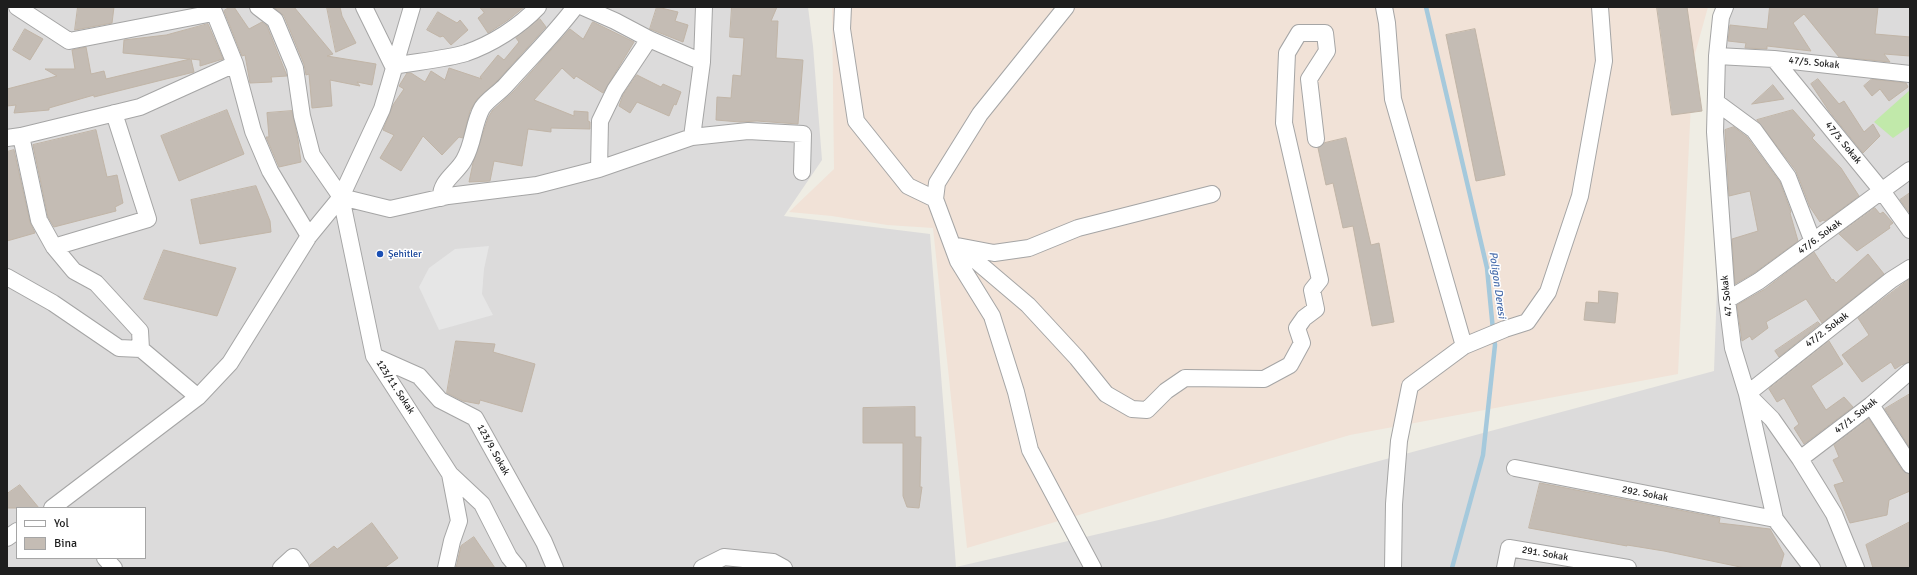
<!DOCTYPE html>
<meta charset="utf-8">
<style>
body{margin:0}
#map{position:relative;width:1917px;height:575px;overflow:hidden;background:#efede4;font-family:Signika,sans-serif}
canvas{display:block}
.frame{position:absolute;inset:0;border:8px solid #1e1e1e;pointer-events:none}
.legend{position:absolute;left:16px;top:507px;width:130px;height:52px;box-sizing:border-box;background:#fff;border:1px solid #a5a5a5;margin:0;padding:5px 7px;list-style:none;font-size:12px;color:#1e1e1e}
.legend li{display:flex;align-items:center;gap:8px;height:20px}
.legend b{width:20px;border:1px solid #a5a5a5}
</style>
<div id="map">
<canvas width="1917" height="575"></canvas>
<div class="frame"></div>
<ul class="legend">
<li><b style="height:5px;background:#fff"></b>Yol</li>
<li><b style="height:11px;background:#c4bcb4"></b>Bina</li>
</ul>
</div>
<script>
const ctx = document.querySelector('canvas').getContext('2d');
ctx.lineJoin = 'round';
function fill(path, color) {
  ctx.fillStyle = color;
  ctx.fill(path, 'evenodd');
}
function trace(path, color, width, dash) {
  ctx.strokeStyle = color;
  ctx.lineWidth = width;
  ctx.lineCap = dash ? 'butt' : 'round';
  ctx.setLineDash(dash || []);
  ctx.stroke(path);
}
function label(font, color, halo, rows, align = 'center') {
  ctx.font = font + ' Signika,sans-serif';
  ctx.lineWidth = 3;
  ctx.setLineDash([]);
  ctx.textBaseline = 'middle';
  ctx.strokeStyle = halo;
  ctx.fillStyle = color;
  for (const [text, x, y, turn = 0] of rows) {
    ctx.save();
    ctx.translate(x, y);
    ctx.rotate((+turn || 0) * Math.PI / 180);
    ctx.textAlign = isNaN(turn) ? turn : align;
    if (halo) ctx.strokeText(text, 0, 0);
    ctx.fillText(text, 0, 0);
    ctx.restore();
  }
}
const residential = new Path2D(`
 M7,7H808L813,46L822,160L784,216L930,234L956,567L1163,519L1714,371L1727,7H1910V568H7ZM17,508H145V558H17Z`);
const military = new Path2D(`
 M832,7H1708L1693,61L1678,374L1350,435L967,548L933,228L887,225L832,216L789,212L834,169Z`);
const grass = new Path2D(`
 M1910,90V126L1893,138L1874,122Z`);
const parking = new Path2D(`
 M489,246L484,269L482,294L493,315L439,330L419,287L429,268L455,249Z`);
const stream = new Path2D(`
 M1426,7L1487,268L1493,330
 M1452,568L1483,455L1495,345L1494,337`);
const building = new Path2D(`
 M78,7H114L112,23L75,30Z
 M230,7H234L249,29L262,22L267,26L287,76L271,77L272,82L250,83L245,55L242,56L224,11Z
 M274,7H294L333,54L327,56L376,64L372,85L357,82L360,86L330,80L332,106L312,108L309,74L306,75L304,64L284,16Z
 M327,7H340L342,16L356,43L336,52Z
 M480,7H524L508,20L488,33L478,18L484,13Z
 M657,7L678,12L675,21L688,25L683,42L650,29Z
 M732,7H777L771,21H778L776,58L803,60L798,124L757,121L740,122L716,120L717,97L731,98L733,75L741,76L744,38L730,37Z
 M1657,7H1687L1702,111L1672,115Z
 M1770,7H1878L1875,34L1910,37V56L1884,54L1890,62L1839,57L1804,14L1793,23L1811,51L1767,46V49L1745,48L1746,43L1728,41L1730,25L1767,29Z
 M438,12L457,23L460,20L468,30L451,45L443,36L440,37L427,30Z
 M540,19L546,27L497,81L477,99L470,111L463,138L459,137L442,155L423,136L401,171L380,158L394,135L383,130L393,105L404,89L399,86L407,73H411L425,82L431,71L445,80L449,68L482,79L480,77L498,55L504,60L519,42L516,38Z
 M593,22L634,42L603,93L576,76L574,79L562,68L534,100L574,116V111L588,112V121L590,122V129L551,128V132L528,129L522,166L494,161L490,181L469,182L473,163L488,118L492,111L513,92L570,29L583,39Z
 M208,24L223,59L200,66V60L191,59L194,72L94,97V95L49,108V110L14,113L16,105L7,106V89L57,76L45,69H75L72,50L86,47L91,74L104,71L106,79L190,59L123,53L124,40L166,35Z
 M25,29L43,39L30,60L13,50Z
 M1475,29L1505,175L1476,181L1446,35Z
 M637,75L661,87L663,84L681,92L676,105L674,104L669,116L637,102L630,113L619,106L623,95Z
 M1818,79L1839,104L1844,101L1864,132L1873,124L1880,136L1863,153L1829,111L1811,84Z
 M1872,79L1906,83L1908,87L1889,101L1880,89L1872,96L1864,86Z
 M1773,85L1784,99L1752,104Z
 M227,110L244,154L179,181L161,136Z
 M1793,110L1815,135L1812,138L1841,168L1859,196L1825,221L1823,220L1820,222L1810,207L1796,171L1757,120Z
 M292,111L298,140L301,162L279,167L266,137H269L267,113Z
 M1734,127L1747,137L1780,182L1791,212L1790,213L1798,241L1754,273L1735,284L1732,239L1758,231L1750,191L1729,196L1725,130Z
 M96,130L107,177L117,175L123,203L115,207L116,211L54,227L48,217L33,145Z
 M1346,138L1371,245L1379,243L1394,322L1372,326L1353,226L1343,228L1333,183L1326,185L1318,148L1324,143Z
 M14,150L30,222L35,233L7,241V152Z
 M256,186L270,221L271,232L200,244L191,200Z
 M1910,193V211L1909,212L1900,200Z
 M1875,208L1880,214L1883,212L1893,223L1889,226L1890,228L1857,251L1839,234Z
 M164,250L236,268L217,316L144,299Z
 M1814,252L1832,280L1833,279L1836,283L1868,254L1884,274L1822,323L1806,299L1766,322L1768,328L1752,340L1750,336L1742,341L1737,305L1765,289Z
 M1910,279V362L1901,365L1895,369L1891,362L1862,382L1842,355L1869,335L1858,318Z
 M1599,291L1618,293L1615,323L1584,320L1586,302L1598,303Z
 M1818,322L1820,324L1779,357L1775,351Z
 M456,341L495,344L493,352L535,364L522,412L480,400L479,404L463,401L447,393Z
 M1829,341L1843,364L1811,386L1826,410L1844,397L1853,407L1804,444L1794,428L1799,424L1784,398L1777,402L1769,389Z
 M1910,394V448L1885,409Z
 M915,407V437H921L920,487H922L919,508L907,507L903,496V443H863V408Z
 M1869,419L1902,470L1910,474V491L1889,500L1887,515L1850,523L1834,485L1844,482L1833,460L1839,457L1834,445Z
 M1540,483L1720,518L1719,523L1770,529L1784,554L1780,568H1745L1664,551L1627,545V546L1529,528Z
 M20,485L39,508H7V494Z
 M1910,522V568H1873L1866,545Z
 M372,523L398,558L384,568H310V565L334,546L337,549Z
 M474,537L495,568H456L461,546Z`);
const minor = new Path2D(`
 M17,7L69,41L213,13
 M212,7L235,64L253,131L270,171L309,236
 M258,7L275,20L295,68L302,116L312,155L341,197L390,209L448,196L537,185L599,169L692,137L702,62L704,7
 M364,7L393,66C414,62 447,59 466,53C492,44 519,27 538,7
 M583,7L615,21L649,39L702,62
 M843,7L842,29L856,121L908,186L935,199L958,261L992,316L1016,392L1030,450L1093,568
 M1384,7L1387,23L1393,99L1464,346
 M1725,7L1721,17L1717,56L1715,132L1727,300L1733,348L1747,394L1775,519L1812,568
 M1717,56L1774,59L1910,74
 M1774,59L1882,191L1910,230
 M1716,102L1754,130L1788,177L1813,242
 M21,136L39,220L54,247L74,271L96,283L140,331L141,349L198,397
 M692,137L748,131L803,134L802,172
 M7,138L21,136L140,107L235,64
 M599,169L600,121L615,90L649,39
 M341,197L374,356L450,474L459,521L452,541L446,568
 M441,198C440,181 457,173 464,160C474,143 473,124 482,108C488,99 499,93 506,85C529,59 554,35 575,7
 M935,199L937,183L980,114L1066,7
 M952,245L994,253L1029,248L1078,228L1212,194
 M54,247L148,219L114,113
 M958,261L975,260L1028,305L1077,358L1106,394L1132,409L1147,410L1166,391L1185,378L1264,379L1290,365L1302,343L1297,328L1304,318L1316,309L1312,290L1320,280L1284,123L1287,53L1299,33H1325L1327,51L1309,79L1316,139
 M7,277L53,303L119,348L141,349
 M1727,300L1759,281L1910,170
 M374,356L419,376L440,400L475,418L544,542L555,568
 M1871,405L1910,465
 M1800,459L1871,405L1910,371
 M1515,468L1775,519
 M450,474L482,504L509,557L518,568
 M52,508L198,397L230,363L309,236L341,197L382,109L412,7
 M7,538L17,531
 M105,558L114,568
 M281,568L293,557L301,568
 M702,568L724,557L773,562L784,568
 M1393,568L1394,504L1399,441L1410,386L1464,346L1505,329L1527,322L1548,292L1580,196L1604,61L1600,7
 M1505,568L1509,548L1628,568
 M1856,568L1834,514L1800,459L1772,419L1747,394L1891,280L1910,268`);
const markers = [
 [380,254,4,"#1a4fb4"]
];
const streetNames = [
 ["47/5. Sokak",1814,63,6],
 ["47/3. Sokak",1843,143,51],
 ["47/6. Sokak",1820,237,-36],
 ["47. Sokak",1727,296,-96],
 ["47/2. Sokak",1827,330,-37],
 ["123/11. Sokak",395,387,57],
 ["47/1. Sokak",1856,416,-38],
 ["123/9. Sokak",493,450,61],
 ["292. Sokak",1645,494,11],
 ["291. Sokak",1545,554,10]
];
const transitNames = [
 ["Şehitler",388,254]
];
const waterNames = [
 ["Poligon Deresi",1497,285,82]
];
fill(residential, '#dcdbdb');
fill(military, '#f1e2d7');
fill(grass, '#c1e9aa');
fill(parking, '#e6e6e6');
trace(stream, '#a5c9dc', 4.5);
fill(building, '#c4bcb4');
trace(building, '#c1b5a7', 1);
trace(minor, '#a5a5a5', 18);
trace(minor, '#fff', 16);
for (const [x, y, r, color] of markers) {
  const dot = new Path2D();
  dot.arc(x, y, r, 0, 2 * Math.PI);
  ctx.fillStyle = color;
  ctx.fill(dot);
  trace(dot, '#fff', 1.5);
}
label('10px', '#1e1e1e', '#fff', streetNames);
label('10px', '#164399', '#fff', transitNames, 'left');
label('italic 11px', '#4b6fad', '#fff', waterNames);
</script>
